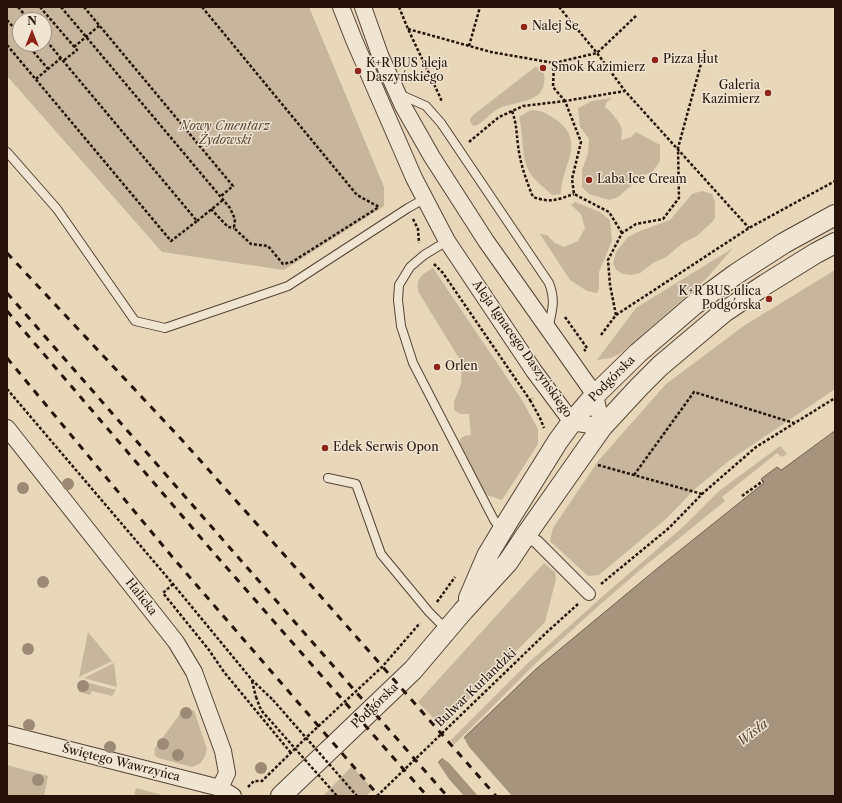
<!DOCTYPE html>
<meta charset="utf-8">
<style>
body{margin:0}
#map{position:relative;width:842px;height:803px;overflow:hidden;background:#e8d7b9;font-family:"Libre Caslon Text",serif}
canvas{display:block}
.frame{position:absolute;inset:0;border:8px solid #261209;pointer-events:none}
.north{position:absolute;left:12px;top:12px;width:40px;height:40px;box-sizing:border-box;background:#f0e5d2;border:1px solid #9f9182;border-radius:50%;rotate:0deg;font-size:11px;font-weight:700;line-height:16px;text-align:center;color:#261209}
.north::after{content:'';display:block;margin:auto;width:14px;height:18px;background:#8f2418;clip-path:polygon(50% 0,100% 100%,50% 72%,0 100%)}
</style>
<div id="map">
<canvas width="842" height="803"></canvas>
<div class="frame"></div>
<div class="north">N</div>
</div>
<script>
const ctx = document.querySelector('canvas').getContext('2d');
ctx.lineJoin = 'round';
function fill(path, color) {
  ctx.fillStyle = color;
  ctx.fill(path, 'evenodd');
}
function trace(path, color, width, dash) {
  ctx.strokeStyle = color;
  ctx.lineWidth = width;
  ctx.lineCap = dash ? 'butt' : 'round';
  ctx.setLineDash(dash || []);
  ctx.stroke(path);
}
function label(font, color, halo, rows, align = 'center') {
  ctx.font = font + ' "Libre Caslon Text",serif';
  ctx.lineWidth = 3;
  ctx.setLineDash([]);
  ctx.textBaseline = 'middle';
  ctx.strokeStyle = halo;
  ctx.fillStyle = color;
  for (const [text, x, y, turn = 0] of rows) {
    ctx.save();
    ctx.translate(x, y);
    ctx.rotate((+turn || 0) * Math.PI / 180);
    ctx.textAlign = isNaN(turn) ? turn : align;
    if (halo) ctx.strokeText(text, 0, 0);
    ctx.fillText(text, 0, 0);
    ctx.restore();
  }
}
const green = new Path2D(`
 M7,7H309L384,187V206L284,270L162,252L7,76ZM20,20H44V44H20Z
 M535,67L541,68C545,73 545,77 544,83C542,104 512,101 498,109C490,113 484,122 475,126L472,125L470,120L472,116Z
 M612,98L606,103L605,107C611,112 621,122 622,131C622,134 621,137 621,140L631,137L636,132L660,145V161L652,172L642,176L618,197L609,200L589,194L582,187V170L588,153L589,139L580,127L578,108L592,101Z
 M531,110C543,110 550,115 559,122C586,143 560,169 561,194L552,195C545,188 535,181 530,173C520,156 524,135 519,117Z
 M702,191L712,194L715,202V218L712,222L697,236L683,243L666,257L653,263L640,273L630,275L623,274L616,270L613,263L616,252L628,237L640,231L670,220L692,194Z
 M575,202L600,212L610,220L612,241L599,272V289L597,293L587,291L570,280L540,234L547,235L555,243L564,247L578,241L585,228L581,214L571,205Z
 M733,248L706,279L622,352L611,358L597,360L636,308Z
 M433,268L522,400L538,429V444L502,500L484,494L459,443L460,439L464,436L471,435L469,414H460L455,411L454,408V402L461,384L462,363L419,293C415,279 421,275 433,268Z
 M835,270V389L730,460L696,488L667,518L599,575L588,576L550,541L553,528L598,461L666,384L745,325Z
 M780,446L787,454L781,457L777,453L722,497L725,501L646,565L603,602L540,659L454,745L451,740L527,664L611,589L684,526L719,491Z
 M544,563L555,572L556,579L545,622L442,727L418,702Z
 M88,632L112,661L79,677Z
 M114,663L117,687L84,678Z
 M81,681L116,690L112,696L92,691L90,695L79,692Z
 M187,709L194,711L207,749L205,756L202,761L199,764L192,767L158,758C154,755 154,753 155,748L182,711Z
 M7,765L48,776L44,796H7Z
 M352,766L373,789L366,796H323Z
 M136,788L166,796H134Z`);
const water = new Path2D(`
 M835,431V796H403L536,669L659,567L764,483L761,479L777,467L781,470Z`);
const pier = new Path2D(`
 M463,736L469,747L512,796H478L449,763L441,757Z
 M437,761L449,779L464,796H405L402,794Z`);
const path = new Path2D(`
 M18,7L29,20
 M40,7L77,50L63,61
 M61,7L230,208L235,219L234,228L251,244L268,246L283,264L292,262L379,207
 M84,7L233,186L220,197
 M202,7L357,195L379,207
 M399,7L408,29L441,99V101
 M559,7L597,53L625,91
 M7,20L20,35
 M408,29L491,52L554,63L597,53L637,15
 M27,44L48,69
 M7,45L171,241L197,221L44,38
 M469,46L480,7
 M74,47L100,25
 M554,63L553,87L565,101
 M36,79L61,58
 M512,111C517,125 516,131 518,145C520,163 526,180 533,197C551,203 556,200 574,194
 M469,142L499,117L523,106L565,101
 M211,209L228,227L234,228
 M413,219L418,229L419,243
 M197,221L223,200
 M622,233L609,212L574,194L572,179L581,142L565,101L625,91L749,228
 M434,264L443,273L530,400L533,398
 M616,315L749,228L835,181
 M565,317L587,348L584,351
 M601,335L616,315L610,285L608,260L622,233L636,224L663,219L679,198L678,148L705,49
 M7,389L173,584L252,680L273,700
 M530,400L540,418L544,428
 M598,465L702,494
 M634,475L694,392L794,423
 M742,496L763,481
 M173,584L163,593L209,650L224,672L291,753
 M601,584L669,528L702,494L756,447L835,398
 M437,602L455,577
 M252,681L256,697
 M248,787L254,781H262L309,735L382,667L420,623
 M377,796L547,632L578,604`);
const service = new Path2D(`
 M399,94L426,106L441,123L549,283C556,301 552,311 548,329
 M7,152L57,209L135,321L165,328L288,286L408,208L424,199
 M447,241L424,255L410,267L399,285L398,300L401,326L413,363L494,520L502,531
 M328,478L356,484L381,554L429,612L447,630`);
const pedestrian = new Path2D(`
 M526,535L537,542L589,594`);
const minor = new Path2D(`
 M341,7L354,40L414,178L447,241L534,371L572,422L602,427L595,395L486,241L432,157L403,106L380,55L363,7
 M7,428L176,642L194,672L223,751L227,773L220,788
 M7,734L220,788L233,796`);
const tertiary = new Path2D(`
 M469,598L487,556L505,526L558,441L572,422L595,395L638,353L695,304L736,274L784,243L835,215
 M281,796L413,670L463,611L508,562L526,535L602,427L639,387L660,366L724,312L766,284L816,253L835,243`);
const rail = new Path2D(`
 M7,253L182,440L288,559L496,796
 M7,293L447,796
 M7,311L213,552L427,796
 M7,358L174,559L379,796`);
const pathBridge = new Path2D(`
 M256,697L261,710L337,796
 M273,700L357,796`);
const trees = [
 [68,484],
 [23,488],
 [43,582],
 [28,649],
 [83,686],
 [186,713],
 [29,725],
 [163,744],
 [110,747],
 [178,755],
 [261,768],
 [38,780]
];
const markers = [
 [524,27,4,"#8f2418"],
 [655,60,4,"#8f2418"],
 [543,68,4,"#8f2418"],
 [358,71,4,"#8f2418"],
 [768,93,4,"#8f2418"],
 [589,180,4,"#8f2418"],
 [769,299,4,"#8f2418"],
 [437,367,4,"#8f2418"],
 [325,448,4,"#8f2418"]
];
const poiNames = [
 ["Nalej Se",532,27],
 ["Pizza Hut",663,60],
 ["K+R BUS aleja",366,64],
 ["Daszyńskiego",366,78],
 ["Smok Kazimierz",551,68],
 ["Galeria",760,86,"right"],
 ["Kazimierz",760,100,"right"],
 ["Laba Ice Cream",597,180],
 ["K+R BUS ulica",761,292,"right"],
 ["Podgórska",761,306,"right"],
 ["Orlen",445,367],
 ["Edek Serwis Opon",333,448]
];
const parkNames = [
 ["Nowy Cmentarz",225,127],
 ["Żydowski",225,141]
];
const streetNames = [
 ["Aleja Ignacego Daszyńskiego",522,349,55],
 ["Podgórska",612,379,-45],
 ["Halicka",141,597,52],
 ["Bulwar Kurlandzki",476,688,-44],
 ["Podgórska",375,706,-44],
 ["Świętego Wawrzyńca",121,763,14]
];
const waterNames = [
 ["Wisła",753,733,-38]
];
fill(green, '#c7b69b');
fill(water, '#a6947d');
trace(water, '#73604f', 1);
fill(pier, '#e8d7b9');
trace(service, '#564335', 10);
trace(pedestrian, '#564335', 14);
trace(minor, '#564335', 18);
trace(tertiary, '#564335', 22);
trace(path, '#261209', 2.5, [3, 2]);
trace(service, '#f0e5d2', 8);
trace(pedestrian, '#f0e5d2', 12);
trace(minor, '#f0e5d2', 16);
trace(tertiary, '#f0e5d2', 20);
trace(rail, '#261209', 3, [7, 7]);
trace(pathBridge, '#261209', 2.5, [3, 2]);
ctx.fillStyle = '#9c8a74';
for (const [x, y] of trees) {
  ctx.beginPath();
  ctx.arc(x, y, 6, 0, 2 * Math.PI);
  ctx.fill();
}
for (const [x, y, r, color] of markers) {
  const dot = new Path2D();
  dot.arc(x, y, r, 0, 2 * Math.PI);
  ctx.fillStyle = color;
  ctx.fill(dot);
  trace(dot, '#f0e5d2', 1.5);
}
label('12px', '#261209', '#f0e5d2', poiNames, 'left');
label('italic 12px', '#5e4b3c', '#f0e5d2', parkNames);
label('12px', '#261209', '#f0e5d2', streetNames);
label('italic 13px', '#594637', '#f0e5d2', waterNames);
</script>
